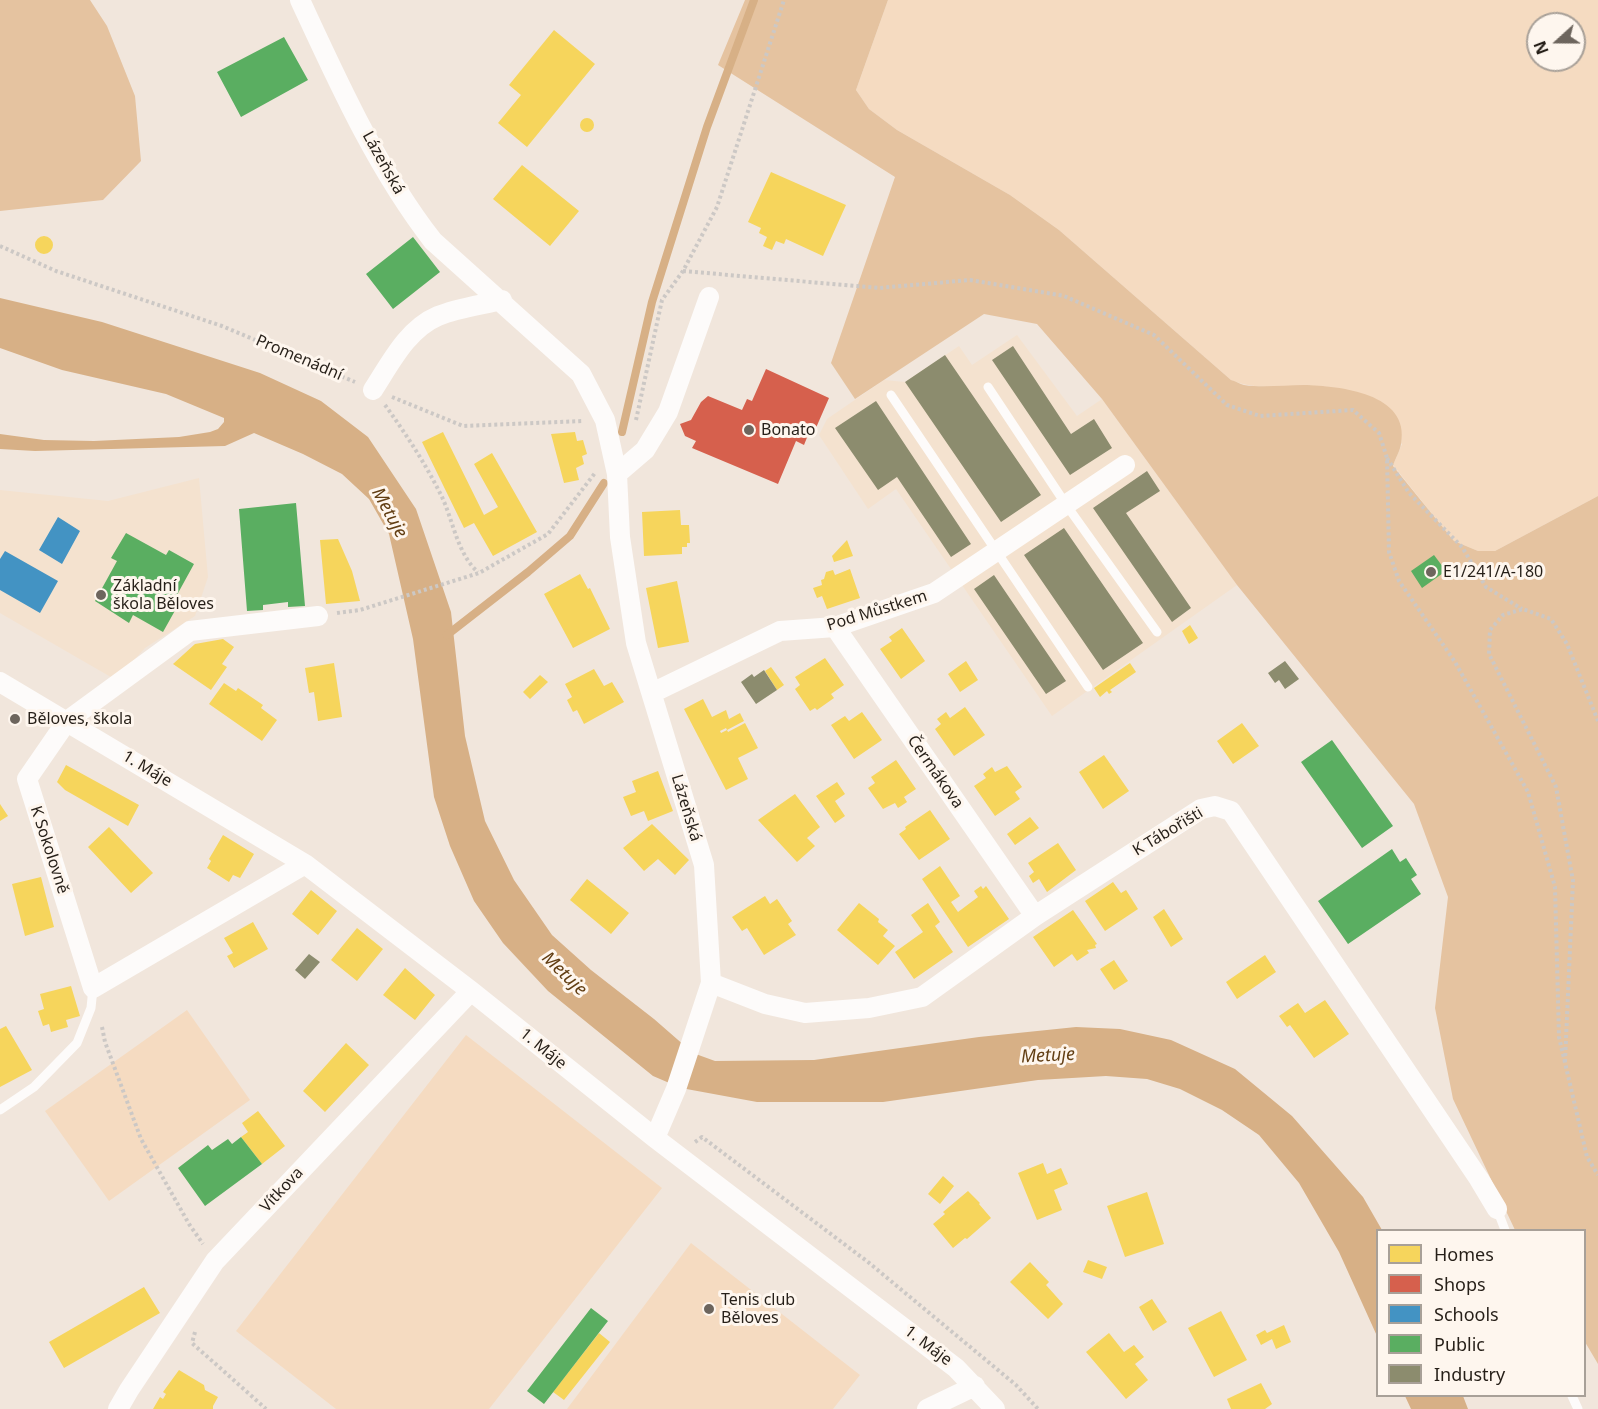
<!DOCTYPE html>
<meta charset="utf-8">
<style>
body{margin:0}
#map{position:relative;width:1598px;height:1409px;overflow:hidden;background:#f1e6dc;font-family:"Noto Sans",sans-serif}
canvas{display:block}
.legend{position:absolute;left:1376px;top:1229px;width:210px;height:168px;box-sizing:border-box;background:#fef6ee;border:2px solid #a8a098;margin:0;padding:8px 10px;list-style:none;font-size:18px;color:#261f18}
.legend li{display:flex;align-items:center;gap:12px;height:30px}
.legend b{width:30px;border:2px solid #a8a098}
.north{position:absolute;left:1526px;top:12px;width:60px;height:60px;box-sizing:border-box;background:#fef6ee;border:2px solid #a8a098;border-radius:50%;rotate:249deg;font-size:16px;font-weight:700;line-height:24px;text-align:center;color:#261f18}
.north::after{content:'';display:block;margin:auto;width:21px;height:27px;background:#6d655d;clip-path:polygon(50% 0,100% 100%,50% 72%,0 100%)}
</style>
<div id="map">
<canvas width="1598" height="1409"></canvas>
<ul class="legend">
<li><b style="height:16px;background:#f6d55c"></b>Homes</li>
<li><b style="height:16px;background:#d6604d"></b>Shops</li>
<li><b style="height:16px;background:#4393c3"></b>Schools</li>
<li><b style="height:16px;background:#5aae61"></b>Public</li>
<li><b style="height:16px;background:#8c8c6e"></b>Industry</li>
</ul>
<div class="north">N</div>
</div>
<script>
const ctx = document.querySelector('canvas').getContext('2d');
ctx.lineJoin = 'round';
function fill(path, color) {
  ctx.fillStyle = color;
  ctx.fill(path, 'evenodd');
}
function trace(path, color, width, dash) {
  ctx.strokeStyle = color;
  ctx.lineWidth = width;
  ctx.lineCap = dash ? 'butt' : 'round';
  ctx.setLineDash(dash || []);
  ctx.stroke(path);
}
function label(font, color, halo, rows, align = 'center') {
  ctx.font = font + ' "Noto Sans",sans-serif';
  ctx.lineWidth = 6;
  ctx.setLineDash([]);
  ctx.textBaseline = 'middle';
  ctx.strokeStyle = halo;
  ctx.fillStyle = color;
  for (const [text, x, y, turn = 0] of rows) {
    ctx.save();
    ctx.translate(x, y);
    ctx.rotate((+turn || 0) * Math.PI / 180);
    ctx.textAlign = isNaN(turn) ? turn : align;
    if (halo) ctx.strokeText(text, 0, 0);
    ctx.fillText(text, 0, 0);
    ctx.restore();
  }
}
const built = new Path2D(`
 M1017,335L1077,416L1102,399L1237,585L1052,716L896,489L868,509L819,435L827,419L884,380L905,382L959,346L972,365Z
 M199,478L208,577L195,616L145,648L116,680L0,613V490L108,501Z`);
const green = new Path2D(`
 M888,0H1598V496L1495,551H1478L1454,541L1393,465L1402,444C1391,435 1347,391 1338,389C1305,380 1261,394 1231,380L1059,230L1010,195L897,130L869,109L856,90ZM1538,24H1574V60H1538Z
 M187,1010L250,1100L109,1201L45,1111Z
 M466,1035L662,1188L489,1409H336L236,1331Z
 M691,1243L860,1375L833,1409H567Z`);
const forest = new Path2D(`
 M0,0H90L107,26L135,96L141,161L103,200L0,211Z
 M745,0H888L856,90L869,109L897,130L1010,195L1059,230L1231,380C1235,381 1240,384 1244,385C1263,388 1285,385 1304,385C1339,386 1411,393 1401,444C1400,451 1395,459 1393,466L1454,541L1478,551H1495L1598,496V1364L1585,1342L1584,1230H1515L1453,1099L1435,1008L1448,897L1414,804L1237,585L1102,399L1037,324L984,314L855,399L831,363L895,177L718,65Z`);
const water = new Path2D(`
 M0,298L102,322L260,373L321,401L368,437L416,509L451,612L465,736L485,821L514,880L552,935L591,970L654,1019L693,1053L715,1061L814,1060L979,1037L1076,1027L1120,1029L1171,1040L1235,1069L1292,1116L1363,1197L1382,1230H1378L1377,1336L1339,1252L1299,1183L1259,1135L1222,1110L1180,1089L1147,1079L1106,1076L1038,1080L883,1102H757L681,1088L653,1076L548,991L503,943L474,901L450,846L434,797L413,639L389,534L369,499L342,474L303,454L254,433L225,446L35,451L0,449V434L44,440L94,441L179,437L210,432L218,429L224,422V418L166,394L62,370L0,348Z
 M1405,1396H1463L1468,1409H1411Z`);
const homes = new Path2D(`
 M554,30L595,64L527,147L498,123L521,95L509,85Z
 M580 125a7 7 0 1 1 14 0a7 7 0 1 1-14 0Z
 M522,165L579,211L550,246L493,199Z
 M771,172L846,205L823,256L786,239L784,244L776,241L772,250L763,246L767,237L759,233L761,228L748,222Z
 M35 245a9 9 0 1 1 18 0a9 9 0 1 1-18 0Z
 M443,432L484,515L498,507L474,464L492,453L537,532L493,556L474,523L464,528L422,442Z
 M575,432L577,441L583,440L587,454L582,456L584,464L576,468L579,480L564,483L551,434Z
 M680,510L681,525H689L690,543H687V547H682V554L644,556L642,512Z
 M338,539L352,571L360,601L326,604L320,540Z
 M847,540L853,556L834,562L832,556Z
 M850,569L860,598L827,609L822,596L817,598L813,588L822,585L821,580L824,579L826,572L833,570L835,575Z
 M580,574L588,589L590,588L610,629L573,648L544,594Z
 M677,581L689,642L658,648L646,588Z
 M1190,625L1198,638L1189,644L1182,631Z
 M902,628L925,661L901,679L880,649L892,641L889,637Z
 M223,639L234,647L222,664L227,667L211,690L173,664L195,644Z
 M825,658L844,685L831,694L834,698L817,710L815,708L810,711L795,689L800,685L795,677Z
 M966,661L978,680L960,692L948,674Z
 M334,663L342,717L318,721L314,692L309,693L305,668Z
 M1130,663L1136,672L1110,690L1112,692L1109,694L1107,691L1100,697L1094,688Z
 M771,667L784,685L777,690L765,671Z
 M594,669L604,686L612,682L624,702L584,724L577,710L573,712L567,700L572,697L565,684Z
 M540,675L548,682L530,699L523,692Z
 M224,683L236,691L238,688L263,705L261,708L277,720L262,741L209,704Z
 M703,699L712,717L726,710L729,719L740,713L744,721L727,730L726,728L720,731L721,733L727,730L728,732L745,723L758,748L738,758L748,779L726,790L684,709Z
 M965,707L985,735L954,756L935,729L941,724L937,719L946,712L950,718Z
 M862,712L882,740L854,759L831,725L845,716L849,721Z
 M1242,723L1259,746L1233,764L1217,741Z
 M1104,755L1129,791L1103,809L1079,772Z
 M896,760L916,789L904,797L907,802L898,808L895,803L883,809L868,788L875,783L871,777Z
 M66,765L139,805L128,826L65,790L57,782Z
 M1007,766L1022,787L1015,792L1020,799L995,816L974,786L986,778L983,774L992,767L995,772Z
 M658,771L673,811L648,821L644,811L631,816L623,797L636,792L632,781Z
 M837,782L845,794L835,801L845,816L835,823L816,796Z
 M795,794L820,827L807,838L815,846L797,862L758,820Z
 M0,804L8,816L0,821Z
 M930,810L950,839L919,860L899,834L906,829L905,827Z
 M1030,817L1039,828L1015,845L1007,834Z
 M652,824L689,860L675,875L658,859L644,871L623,848Z
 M109,827L153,873L131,893L88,847Z
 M223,835L254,854L240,878L233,875L229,882L207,868L211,861L209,859Z
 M1058,843L1076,870L1047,892L1039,879L1033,883L1029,876L1034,872L1028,863Z
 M940,866L960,896L951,902L958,912L978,897L974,891L981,886L983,889L986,886L1009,919L968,947L922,879Z
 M41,877L54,927L25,936L12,884Z
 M587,879L629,913L611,934L570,900Z
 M1113,882L1121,893L1126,890L1138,909L1105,931L1085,901Z
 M311,890L337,911L318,935L292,914Z
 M765,896L770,904L777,899L792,921L788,924L796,935L764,955L747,928L742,931L732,917Z
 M859,903L879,919L878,922L888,930L883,936L895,946L878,965L837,930Z
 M928,903L940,922L935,926L953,952L914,979L895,952L923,932L911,915Z
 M1164,909L1183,939L1171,947L1153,917Z
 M1073,910L1097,944L1095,945L1096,948L1087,950L1089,953L1077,961L1072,954L1054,967L1033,937Z
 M253,922L268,949L234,968L227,956L233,953L224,938Z
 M357,928L383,949L357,981L331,960Z
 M1265,955L1276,972L1237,999L1226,982Z
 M1114,960L1128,981L1114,990L1100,969Z
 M405,968L435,995L415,1020L383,995Z
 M71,986L80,1016L66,1020L68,1027L51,1032L49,1024L43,1026L38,1011L44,1009L40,994Z
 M1325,1000L1349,1034L1314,1058L1290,1025L1287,1027L1279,1016L1298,1003L1305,1013Z
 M6,1026L32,1070L0,1087V1029Z
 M346,1043L369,1065L325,1112L303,1091Z
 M258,1111L285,1146L262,1164L241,1137L248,1132L242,1123Z
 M1043,1163L1047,1174L1061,1168L1068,1184L1054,1190L1062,1210L1037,1220L1018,1173Z
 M943,1176L954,1186L940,1204L928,1194Z
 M968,1191L980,1203L979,1204L991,1218L967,1239L965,1238L953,1248L933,1224L945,1214L943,1212Z
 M1147,1192L1164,1244L1125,1257L1107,1206Z
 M1088,1260L1107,1267L1102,1279L1083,1272Z
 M1030,1262L1049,1282L1046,1285L1063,1304L1048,1319L1010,1282Z
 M144,1287L160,1313L64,1368L49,1342Z
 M1152,1299L1167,1322L1153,1331L1139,1307Z
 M1221,1311L1247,1360L1214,1377L1188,1328Z
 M1284,1325L1291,1342L1276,1349L1272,1339L1261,1345L1256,1335L1265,1330L1267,1333Z
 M599,1333L610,1342L564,1400L553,1392Z
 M1109,1333L1124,1352L1134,1345L1144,1357L1135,1364L1148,1380L1126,1399L1086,1352Z
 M179,1370L204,1385L205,1390L218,1397L213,1406V1409H153L160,1397L163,1399L166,1394L163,1392Z
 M1261,1383L1272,1404L1265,1409H1231L1227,1399Z`);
const shops = new Path2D(`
 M766,369L829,398L812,437L808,435L804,445L796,441L778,484L692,448L696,441L685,436L680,424L691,420L701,402L708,396L742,410L747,399L752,401Z`);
const schools = new Path2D(`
 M58,517L80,531L62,564L39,550Z
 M5,551L58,581L40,613L0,590V559Z`);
const public = new Path2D(`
 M284,37L308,80L241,117L217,72Z
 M413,237L440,272L393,309L366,274Z
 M296,503L305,606L288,607V602L263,605V610L247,611L239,509Z
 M126,533L166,555L169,550L194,564L172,604L177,607L163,632L133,615L129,623L95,601L117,561L111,558Z
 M1434,555L1446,571L1422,588L1411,571Z
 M1332,740L1393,826L1362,848L1301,762Z
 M1392,849L1400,862L1406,858L1417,875L1411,879L1421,894L1348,944L1318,901Z
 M241,1137L262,1164L205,1206L178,1168L208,1145L212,1150L228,1139L232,1144Z
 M591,1308L608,1321L544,1404L527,1391Z`);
const industry = new Path2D(`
 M1013,346L1071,434L1094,419L1112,448L1070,475L992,360Z
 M945,355L1041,495L1001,522L905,382Z
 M876,401L971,544L951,557L897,477L878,490L835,428Z
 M1147,471L1160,491L1126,513L1191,608L1172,622L1093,508Z
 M1064,528L1143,643L1103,670L1024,555Z
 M994,575L1066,681L1046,694L974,589Z
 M1285,661L1299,679L1285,689L1279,680L1275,683L1268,673Z
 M764,670L777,690L756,704L741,682L752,674L754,677Z
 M309,954L320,962L305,979L295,970Z`);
const stream = new Path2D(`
 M622,432L652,302L707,127L754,0
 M447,635L528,572L570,536L604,483`);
const path = new Path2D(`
 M0,246L56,271L222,326L355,382
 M683,271L879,288L970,280L1064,296L1154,335L1227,405L1260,416L1353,410L1379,433L1387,458L1389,552L1399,581L1455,662L1528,792L1555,887L1559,1037L1587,1157L1598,1175
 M392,397L463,426L583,421
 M385,405C406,434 425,463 441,495C453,519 457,554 478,572
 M636,420L662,300L683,271L717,207L784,0
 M1387,458L1409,493L1462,547L1486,587L1522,609
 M337,613L360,610L479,573L548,534L595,473
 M102,1027L105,1042L141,1139L189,1224L203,1244
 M1565,1062L1573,881L1556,787L1489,654L1490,630L1503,615L1523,609L1551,619L1567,644L1598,721
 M695,1142L702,1137L868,1262L1016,1385L1038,1409
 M195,1332L192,1343L266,1409`);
const service = new Path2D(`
 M988,387L1067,506L1157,632
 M891,395L1088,687
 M0,1110L34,1087L77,1043L91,1008L93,988
 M1497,1209L1505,1230
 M1572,1396L1578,1409`);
const minor = new Path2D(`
 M300,0C338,82 377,169 433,241L581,374L605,420L617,474L620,537L636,643L704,865L711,983L676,1089L655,1138
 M373,390C390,364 407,329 438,316C457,308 481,305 502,300
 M617,474L645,450L668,412L709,297
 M835,627L1035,916
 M0,682L305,864L471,991L655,1138L956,1368L995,1409
 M652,693L780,631L835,627L934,593L1125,465
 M305,864L93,988L27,779L67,721L190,631L318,616
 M711,983L765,1004L805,1013L869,1008L922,997L1035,916L1201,809L1215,806L1231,811L1479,1179L1497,1209
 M118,1409L129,1390L215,1261L471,991
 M927,1409L975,1386`);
const markers = [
 [749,430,6,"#6d655d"],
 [1431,572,6,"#6d655d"],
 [101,595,6,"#6d655d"],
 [15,719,6,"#6d655d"],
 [709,1309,6,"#6d655d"]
];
const streetNames = [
 ["Lázeňská",383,163,61],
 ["Promenádní",299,358,23],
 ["Pod Můstkem",877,611,-17],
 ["1. Máje",147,769,31],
 ["Čermákova",935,772,55],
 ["Lázeňská",686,808,73],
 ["K Tábořišti",1168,832,-31],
 ["K Sokolovně",49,850,72],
 ["1. Máje",543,1049,39],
 ["Vítkova",282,1190,-47],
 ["1. Máje",928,1346,37]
];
const poiNames = [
 ["Bonato",761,430],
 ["E1/241/A-180",1443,572],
 ["Základní",113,586],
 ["škola Běloves",113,604],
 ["Běloves, škola",27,719],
 ["Tenis club",721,1300],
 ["Běloves",721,1318]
];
const waterNames = [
 ["Metuje",389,513,61],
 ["Metuje",564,974,44],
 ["Metuje",1048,1056,-3]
];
fill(built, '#f4e2cf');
fill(green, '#f5dbc1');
fill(forest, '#e5c3a0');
fill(water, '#d7b086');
fill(homes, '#f6d55c');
fill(shops, '#d6604d');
fill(schools, '#4393c3');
fill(public, '#5aae61');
fill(industry, '#8c8c6e');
trace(stream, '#d7b086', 8);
trace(path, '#ccc8c5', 4, [3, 3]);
trace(service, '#fdfbfa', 9);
trace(minor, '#fdfbfa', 20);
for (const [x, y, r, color] of markers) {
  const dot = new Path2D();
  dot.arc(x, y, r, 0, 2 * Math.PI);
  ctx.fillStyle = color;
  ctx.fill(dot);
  trace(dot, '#fef6ee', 2);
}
label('16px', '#261f18', '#fef6ee', streetNames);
label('16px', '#261f18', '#fef6ee', poiNames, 'left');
label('italic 18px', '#623e13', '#fef6ee', waterNames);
</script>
